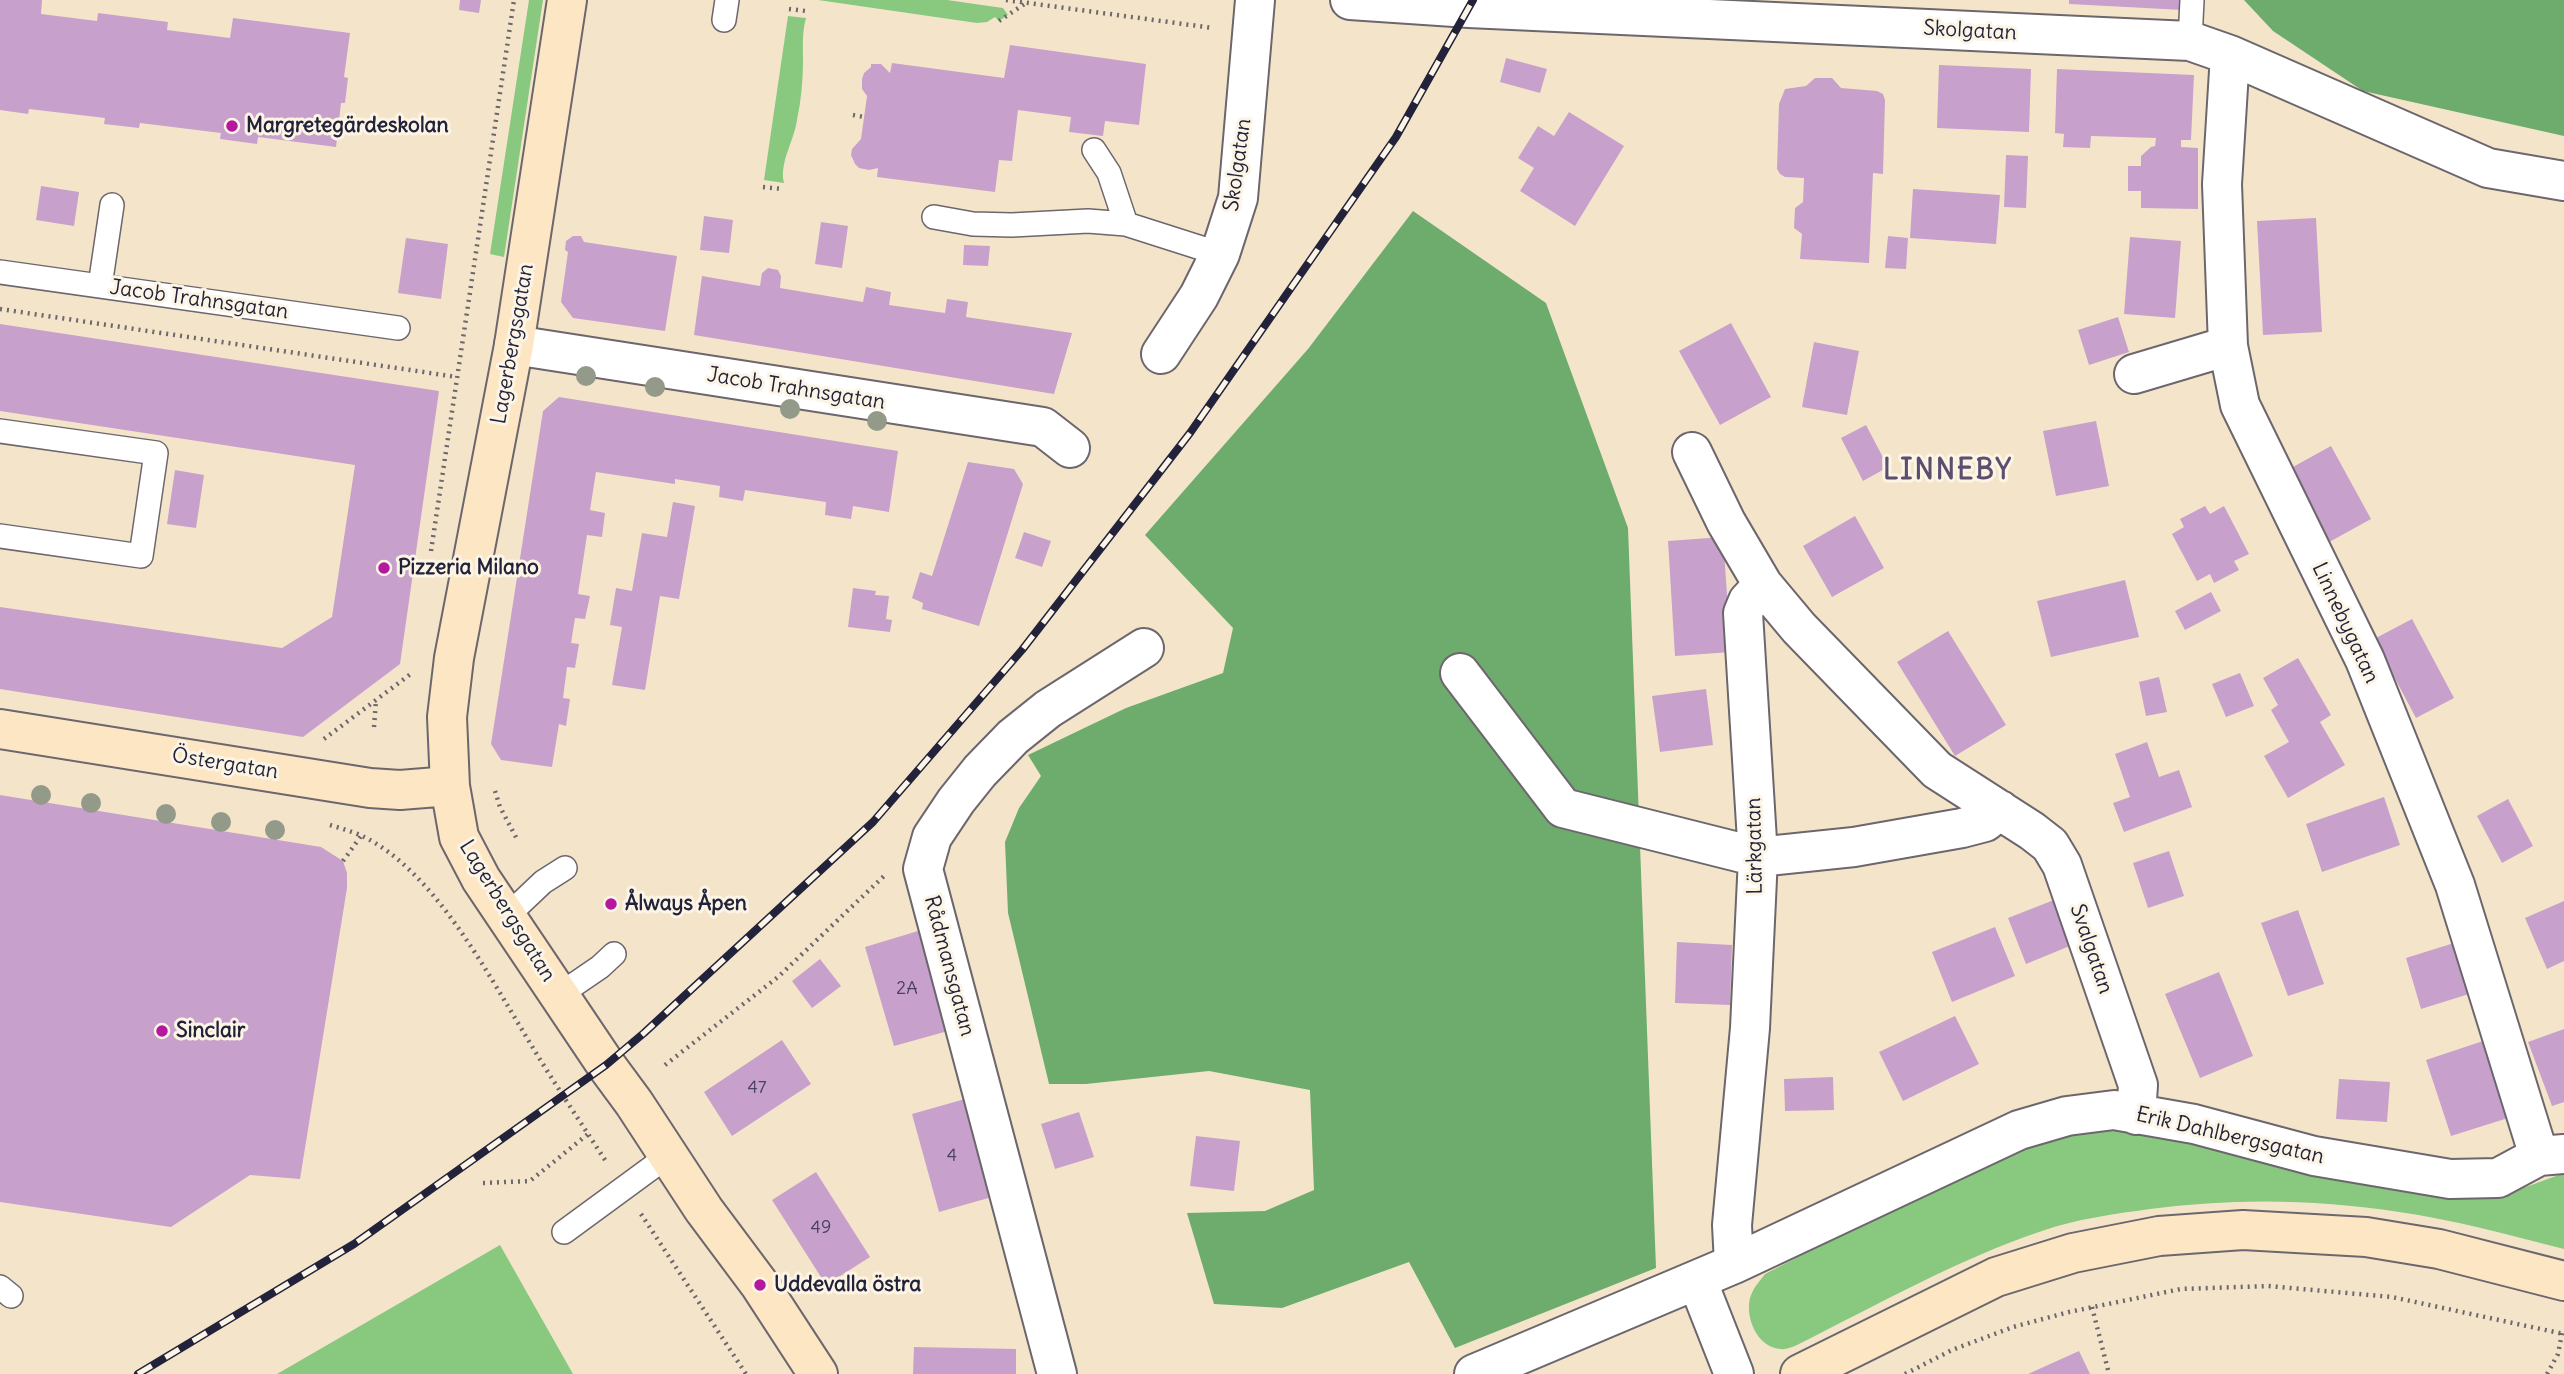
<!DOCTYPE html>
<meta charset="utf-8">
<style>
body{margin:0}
canvas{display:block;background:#f4e5ca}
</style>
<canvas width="2564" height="1374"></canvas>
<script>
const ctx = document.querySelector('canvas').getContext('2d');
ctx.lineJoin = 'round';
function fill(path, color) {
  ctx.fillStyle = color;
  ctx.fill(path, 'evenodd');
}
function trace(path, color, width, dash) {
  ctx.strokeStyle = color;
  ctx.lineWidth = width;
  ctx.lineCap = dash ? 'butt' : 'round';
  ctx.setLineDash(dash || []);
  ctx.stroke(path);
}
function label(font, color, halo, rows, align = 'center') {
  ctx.font = font + ' Delius,sans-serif';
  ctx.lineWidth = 6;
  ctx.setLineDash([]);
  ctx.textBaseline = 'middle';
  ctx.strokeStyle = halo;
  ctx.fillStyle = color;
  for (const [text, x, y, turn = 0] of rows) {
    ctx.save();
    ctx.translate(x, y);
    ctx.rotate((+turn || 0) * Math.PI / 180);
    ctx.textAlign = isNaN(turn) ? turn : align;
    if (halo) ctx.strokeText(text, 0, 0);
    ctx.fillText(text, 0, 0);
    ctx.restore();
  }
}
const green = new Path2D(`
 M529,0H543L504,257L490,254Z
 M818,0H947L1003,8L1008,15L999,21L995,17L987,22L977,23Z
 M788,16L806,18C802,32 803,46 803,61C803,81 801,101 797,120C794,141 779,163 784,183L764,180Z
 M2133,1130L2451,1197L2481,1199L2504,1195L2564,1173V1249C2509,1235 2455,1220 2399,1212C2317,1199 2232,1198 2150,1209C2114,1214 2076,1219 2042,1231C1956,1260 1877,1305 1797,1345C1792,1347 1785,1350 1781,1349C1757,1348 1745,1317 1750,1298C1753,1288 1759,1282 1765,1274L1992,1156L2076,1132Z
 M500,1245L573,1374H277Z`);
const forest = new Path2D(`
 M2244,0H2564V136L2363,91L2273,31Z
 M1413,211L1546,303L1628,528L1656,1268L1455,1348L1409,1262L1282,1308L1214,1304L1187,1213L1265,1211L1314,1190L1310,1090L1209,1071L1086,1084H1049L1008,913L1005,842L1019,808L1041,776L1028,755L1126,708L1223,673L1233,628L1145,535L1308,349Z`);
const building = new Path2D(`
 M0,0H42L41,14L97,21L98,13L168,22L167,30L230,38L233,18L350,33L344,77L348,78L345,103H341L336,147L258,137L257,144L220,139L221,133L140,123L139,128L104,124L105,118L29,109L28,114L0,110Z
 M460,0H481L479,13L459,10Z
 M2069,0H2183V10L2069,4Z
 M1010,45L1146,64L1139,125L1105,121L1103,136L1069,132L1071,117L1018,110L1012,161L999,160L995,192L877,177L878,168L869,170L859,168L855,164L851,155L852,149L861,139L867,96L862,89V79L864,73L871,67V64H881L890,73L892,63L1004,78Z
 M1506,58L1547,69L1540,93L1500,82Z
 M1939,65L2031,69L2029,132L1937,128Z
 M2057,69L2194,75L2191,140H2181V147L2198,148V209L2141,208V191H2128V166H2141V156L2151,147L2155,146L2156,138L2091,136L2090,148L2063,147L2064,134L2055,133Z
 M1815,78H1832L1841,88L1877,91L1883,94L1885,100L1883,174L1873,173L1869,263L1800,259L1802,234L1794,228L1795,208L1803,202L1804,178L1785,177L1780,174L1777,169L1779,104L1785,89L1806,86Z
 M1569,112L1624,146L1575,226L1520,191L1534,168L1518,158L1538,126L1554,136Z
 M2006,155L2028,156L2026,208L2004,207Z
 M41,186L79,192L74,226L36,220Z
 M1913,189L2000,195L1996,244L1910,238Z
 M704,216L733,220L729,253L700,250Z
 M2316,218L2322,332L2263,335L2257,221Z
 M821,222L848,226L842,268L815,264Z
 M573,236H581L584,242L677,256L665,331L573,318L561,302L568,252L565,250L566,241Z
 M1888,236L1908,238L1906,269L1885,268Z
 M2130,237L2181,241L2175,318L2124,314Z
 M406,238L448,244L441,299L398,293Z
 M964,245L990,246L988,266L963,265Z
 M768,268L778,270L781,276L780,288L863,302L866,287L891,292L889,305L945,313L947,299L968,302L966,317L1072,333L1054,394L694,335L702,276L760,286L762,273Z
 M2118,317L2129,352L2089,365L2078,330Z
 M1731,323L1771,397L1720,425L1679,351Z
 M0,324L439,391L400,664L303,737L0,689V607L282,648L332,617L355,465L0,411Z
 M1814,342L1859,351L1847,415L1802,407Z
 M559,397L898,451L889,512L853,506L851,519L825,515L826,502L745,490L743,501L719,497L720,486L675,479V484L596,472L590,510L605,513L602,537L587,535L578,594L590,596L585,619L575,618L571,643L579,644L575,668L567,667L563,698L570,699L566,726L559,724L552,767L501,760L491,744L543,411Z
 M2096,421L2109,486L2056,496L2043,431Z
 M1866,425L1888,467L1863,481L1841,438Z
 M2331,446L2371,519L2322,546L2282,473Z
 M968,462L1014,469L1023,484L979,626L922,609L923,603L912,598L920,572L932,576Z
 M175,470L204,475L196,528L167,524Z
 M673,502L695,506L679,599L660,596L645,690L612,685L622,627L610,625L616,588L632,591L642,533L667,537Z
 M2205,506L2210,514L2224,506L2249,554L2234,561L2239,570L2214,583L2210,574L2197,581L2172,534L2184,527L2180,519Z
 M1855,516L1884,568L1832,597L1803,546Z
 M1024,532L1051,541L1042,567L1015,558Z
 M1723,537L1731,652L1675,656L1668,541Z
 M2125,580L2139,637L2051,657L2037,601Z
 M853,588L876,591L875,595L889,596L886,619L892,620L890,632L848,627Z
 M2211,592L2221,611L2185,630L2175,611Z
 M2412,619L2454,698L2416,718L2374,639Z
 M1948,631L2006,725L1955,756L1897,662Z
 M2298,658L2331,715L2320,722L2345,765L2288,798L2264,756L2289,742L2271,710L2278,705L2263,678Z
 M2240,673L2254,706L2226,717L2212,684Z
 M2159,677L2167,712L2146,716L2139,682Z
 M1706,689L1713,745L1660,752L1652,696Z
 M2147,742L2159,777L2179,770L2192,807L2124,832L2113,803L2130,797L2115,754Z
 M0,795L321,847L343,861L347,873V888L300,1179L250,1175L171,1227L0,1202Z
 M2384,797L2400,845L2322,872L2306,824Z
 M2508,799L2533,846L2502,863L2477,816Z
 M2169,851L2184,896L2148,908L2133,863Z
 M2059,898L2077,943L2026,964L2008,918Z
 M2564,901V961L2547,969L2525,918Z
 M2298,910L2324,984L2288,996L2261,923Z
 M1995,927L2015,976L1952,1002L1932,952Z
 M918,931L948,1031L894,1046L865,947Z
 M1677,942L1732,945L1730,1005L1675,1003Z
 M2454,943L2469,994L2421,1009L2406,958Z
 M820,959L841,986L812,1008L792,981Z
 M2219,972L2253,1056L2200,1078L2165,994Z
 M1955,1016L1979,1064L1903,1101L1879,1052Z
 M2564,1029V1102L2552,1106L2528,1042Z
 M782,1040L811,1084L732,1136L704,1092Z
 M2483,1041L2508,1118L2451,1136L2426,1060Z
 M1833,1077L1834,1110L1785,1111L1784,1079Z
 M2339,1079L2390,1082L2387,1122L2336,1119Z
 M965,1099L992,1197L939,1212L912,1114Z
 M1079,1112L1094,1157L1055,1169L1041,1124Z
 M1196,1136L1240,1141L1234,1191L1190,1186Z
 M816,1172L870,1257L826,1285L772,1200Z
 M914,1347L1016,1349V1374H913Z
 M2079,1351L2090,1374H2028Z`);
const path = new Path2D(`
 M1006,0L1213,28
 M789,9L806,11
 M999,21L1026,3
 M853,115L864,117
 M763,187L783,189
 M0,309L457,377
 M431,551L514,0
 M374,727L376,700
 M324,739L412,673
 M495,791L500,807L518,841
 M330,825C340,828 350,831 360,835C431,867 485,969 524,1033C550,1077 579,1120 607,1163
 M343,861L361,836
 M665,1065L778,977L884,876
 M483,1183L530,1181L588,1134
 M641,1214L746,1374
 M2092,1307L2109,1374
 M1905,1374L1952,1350L2013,1327L2069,1312L2181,1289L2268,1286L2392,1297L2564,1334
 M2547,1374L2558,1354L2562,1333`);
const lane = new Path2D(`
 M724,20L727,0
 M2190,41L2192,0
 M1094,150L1109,173L1126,224
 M934,217L973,224L1012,225L1088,221L1126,224L1220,254
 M0,272L398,328
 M100,286L112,205
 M0,431L156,453L141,556L0,536
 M506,917L543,882L565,868
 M559,995L600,967L614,954
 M564,1232L669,1155
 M0,1287L11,1296`);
const street = new Path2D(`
 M1350,0L1469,8L2190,41L2230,55L2488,168L2564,181
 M2230,55L2222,184L2228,346L2240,405L2365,660L2455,885L2539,1156
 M514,345L1043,427L1070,448
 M1161,354L1199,296L1220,254L1238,198L1255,0
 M2134,374L2228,346
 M1692,452L1726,522L1763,585L1748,601L1743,613L1758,857L1750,1028L1732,1225L1734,1264
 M1763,585L1799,628L1937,770L2032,831L2050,845L2062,865L2138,1085L2136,1115
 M1460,673L1563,808L1758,857L1854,847L1962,828L1985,822L2000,810
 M1697,1280L1734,1374
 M1057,1374L923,869L932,837L956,801L980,771L1013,737L1048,709L1144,648
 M1474,1374L1734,1264L2019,1130L2067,1116L2114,1110L2194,1124L2314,1156L2450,1179L2498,1178L2539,1156L2564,1154`);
const secondary = new Path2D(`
 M567,0L514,345L454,658L447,717L450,786L459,837L481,879L606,1065L634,1103L704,1210L760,1285L818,1374
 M0,729L370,788L400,790L450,786
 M1800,1374L1996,1277L2073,1253L2159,1236L2243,1230L2366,1237L2439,1249L2564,1281`);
const rail = new Path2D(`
 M138,1374L354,1244L606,1065L644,1033L873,822L1022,650L1190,433L1396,137L1473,0`);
const trees = [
 [586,376],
 [655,387],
 [790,409],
 [877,421],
 [41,795],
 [91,803],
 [166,814],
 [221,822],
 [275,830]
];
const markers = [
 [232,126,7,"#b5179e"],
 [384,568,7,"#b5179e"],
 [611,904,7,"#b5179e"],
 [162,1031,7,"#b5179e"],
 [760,1285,7,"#b5179e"]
];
const numberNames = [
 ["2A",907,989],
 ["47",757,1088],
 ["4",952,1156],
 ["49",821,1228]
];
const streetNames = [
 ["Skolgatan",1970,31,3],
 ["Skolgatan",1238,165,-82],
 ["Jacob Trahnsgatan",199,300,8],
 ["Lagerbergsgatan",513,344,-80],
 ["Jacob Trahnsgatan",796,389,9],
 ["Linnebygatan",2345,623,65],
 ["Östergatan",225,764,9],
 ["Lärkgatan",1755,846,-91],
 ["Lagerbergsgatan",507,911,58],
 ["Svalgatan",2091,949,71],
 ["Rådmansgatan",949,966,75],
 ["Erik Dahlbergsgatan",2230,1136,13]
];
const poiNames = [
 ["Margretegärdeskolan",246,126],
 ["Pizzeria Milano",398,568],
 ["Ålways Åpen",625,904],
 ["Sinclair",176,1031],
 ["Uddevalla östra",774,1285]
];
const districtNames = [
 ["LINNEBY",1948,471]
];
fill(green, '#89c87f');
fill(forest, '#6eac6e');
fill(building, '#c7a1cc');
trace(lane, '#6c666d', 26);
trace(street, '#6c666d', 42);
trace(secondary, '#6c666d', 42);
trace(path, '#6c666d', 4.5, [2, 5]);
trace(lane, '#fff', 23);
trace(street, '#fff', 38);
trace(secondary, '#fce6c4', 38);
trace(rail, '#22223b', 8);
trace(rail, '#fcf5e5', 5, [16]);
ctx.fillStyle = '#949a89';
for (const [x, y] of trees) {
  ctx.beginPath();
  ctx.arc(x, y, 10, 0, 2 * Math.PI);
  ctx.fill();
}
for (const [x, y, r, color] of markers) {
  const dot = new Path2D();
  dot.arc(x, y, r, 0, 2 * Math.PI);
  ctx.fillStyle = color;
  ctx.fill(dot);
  trace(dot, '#fcf5e5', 2.5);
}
label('18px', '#4b425f', null, numberNames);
label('21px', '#22223b', '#fcf5e5', streetNames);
label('bold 21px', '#22223b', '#fcf5e5', poiNames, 'left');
ctx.letterSpacing = '2px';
label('bold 28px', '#5c4e6e', '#fcf5e5', districtNames);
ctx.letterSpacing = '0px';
</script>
